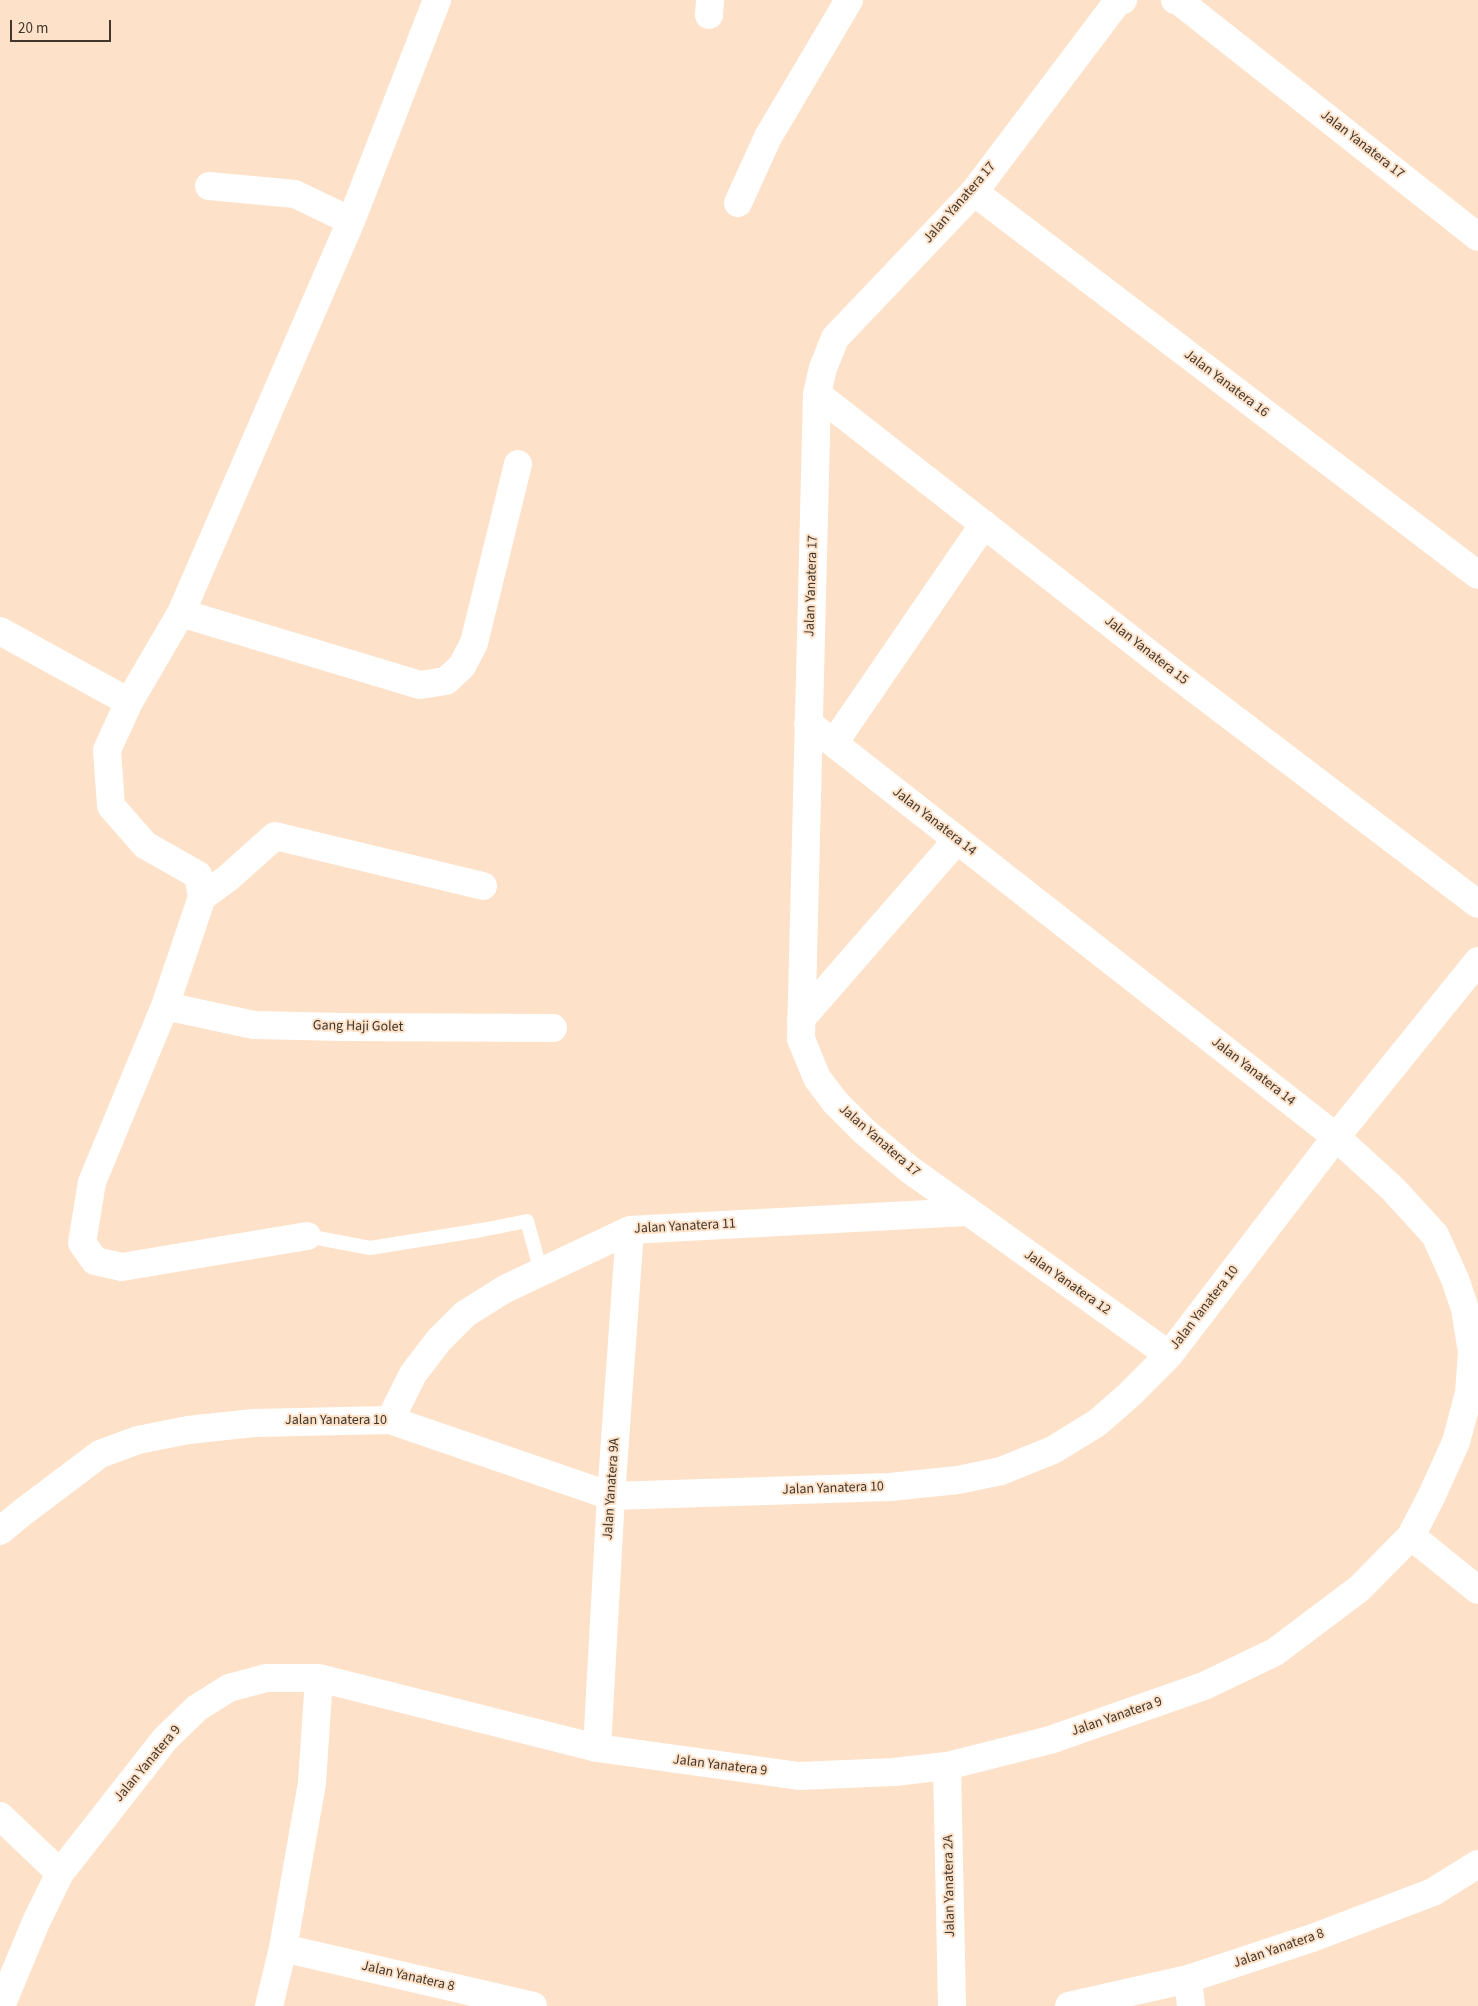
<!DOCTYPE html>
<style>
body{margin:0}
#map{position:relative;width:1478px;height:2006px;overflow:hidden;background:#fde2c9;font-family:"Source Sans 3",sans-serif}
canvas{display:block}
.scale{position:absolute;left:10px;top:20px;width:101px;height:22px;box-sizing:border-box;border:2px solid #40362c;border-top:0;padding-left:6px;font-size:15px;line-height:18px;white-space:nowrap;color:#40362c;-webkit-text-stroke:4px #fde2c9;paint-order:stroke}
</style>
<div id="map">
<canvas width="1478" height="2006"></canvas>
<div class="scale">20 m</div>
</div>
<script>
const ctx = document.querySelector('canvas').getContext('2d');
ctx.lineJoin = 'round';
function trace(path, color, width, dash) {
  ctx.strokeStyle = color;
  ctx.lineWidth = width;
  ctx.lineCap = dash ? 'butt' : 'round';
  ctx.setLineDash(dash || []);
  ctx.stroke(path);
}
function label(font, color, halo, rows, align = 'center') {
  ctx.font = font + ' "Source Sans 3",sans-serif';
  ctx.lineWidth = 4;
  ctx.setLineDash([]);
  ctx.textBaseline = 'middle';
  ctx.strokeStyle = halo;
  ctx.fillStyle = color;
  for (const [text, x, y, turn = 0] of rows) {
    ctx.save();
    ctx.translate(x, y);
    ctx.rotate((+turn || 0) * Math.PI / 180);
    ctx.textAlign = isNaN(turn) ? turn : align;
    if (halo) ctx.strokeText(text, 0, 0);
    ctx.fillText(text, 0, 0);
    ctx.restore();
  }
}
const lane = new Path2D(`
 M307,1236L370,1248L482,1230L527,1221L541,1272`);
const street = new Path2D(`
 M1123,0L1118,1L974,192L835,338L823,368L817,394L801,1039L817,1078L835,1102L865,1132L909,1169L1169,1355
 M1175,0L1179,1L1478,237
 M709,15L710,0
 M209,186L295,194L351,221
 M974,192L1478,575
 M738,203L768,137L849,0
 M817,394L1170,670L1478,904
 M181,613L420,685L446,681L462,666L474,643L518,464
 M0,631L129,702
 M834,743L984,524
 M202,897L228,878L275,836L483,886
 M165,1006L254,1025L343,1027L553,1028
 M801,1019L957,840
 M307,1236L122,1267L95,1261L82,1243L92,1182L165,1006L202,897L198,875L145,845L111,806L107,750L129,702L181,613L351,221L437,0
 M390,1420L413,1374L439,1340L465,1314L505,1289L630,1230L966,1212
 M0,1531L23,1512L100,1454L138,1440L188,1430L254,1423L390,1420L611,1496L890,1487L958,1480L1001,1471L1053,1450L1097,1423L1129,1395L1169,1355L1336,1137L1478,961
 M1411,1536L1478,1590
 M597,1748L611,1496L630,1230
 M947,1766L952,2006
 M0,1816L60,1873
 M283,1948L533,2006
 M1188,1979L1191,2006
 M1,2006L36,1922L60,1873L165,1739L197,1708L229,1688L266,1678H319L597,1748L799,1776L894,1772L947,1766L1050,1740L1204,1686L1275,1652L1360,1588L1411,1536L1432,1495L1456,1442L1469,1393L1472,1352L1465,1309L1455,1279L1435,1235L1393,1189L1336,1137L808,723
 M269,2006L283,1948L312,1783L319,1678
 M1069,2006L1188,1979L1315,1937L1433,1892L1478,1864`);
const streetNames = [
 ["Jalan Yanatera 17",1362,145,38],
 ["Jalan Yanatera 17",960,203,-49],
 ["Jalan Yanatera 16",1226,384,37],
 ["Jalan Yanatera 17",812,586,-88],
 ["Jalan Yanatera 15",1146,651,38],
 ["Jalan Yanatera 14",934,822,38],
 ["Gang Haji Golet",358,1027,1],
 ["Jalan Yanatera 14",1253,1072,38],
 ["Jalan Yanatera 17",879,1141,41],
 ["Jalan Yanatera 11",685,1227,-3],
 ["Jalan Yanatera 12",1067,1283,35],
 ["Jalan Yanatera 10",1205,1308,-52],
 ["Jalan Yanatera 10",336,1421],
 ["Jalan Yanatera 9A",612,1489,-86],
 ["Jalan Yanatera 10",833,1489,-2],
 ["Jalan Yanatera 9",1117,1717,-19],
 ["Jalan Yanatera 9",148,1764,-50],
 ["Jalan Yanatera 9",720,1766,7],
 ["Jalan Yanatera 2A",950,1886,-91],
 ["Jalan Yanatera 8",1279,1949,-19],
 ["Jalan Yanatera 8",408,1977,13]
];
trace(lane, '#fff', 14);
trace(street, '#fff', 28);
label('14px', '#40362c', '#fde2c9', streetNames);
</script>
